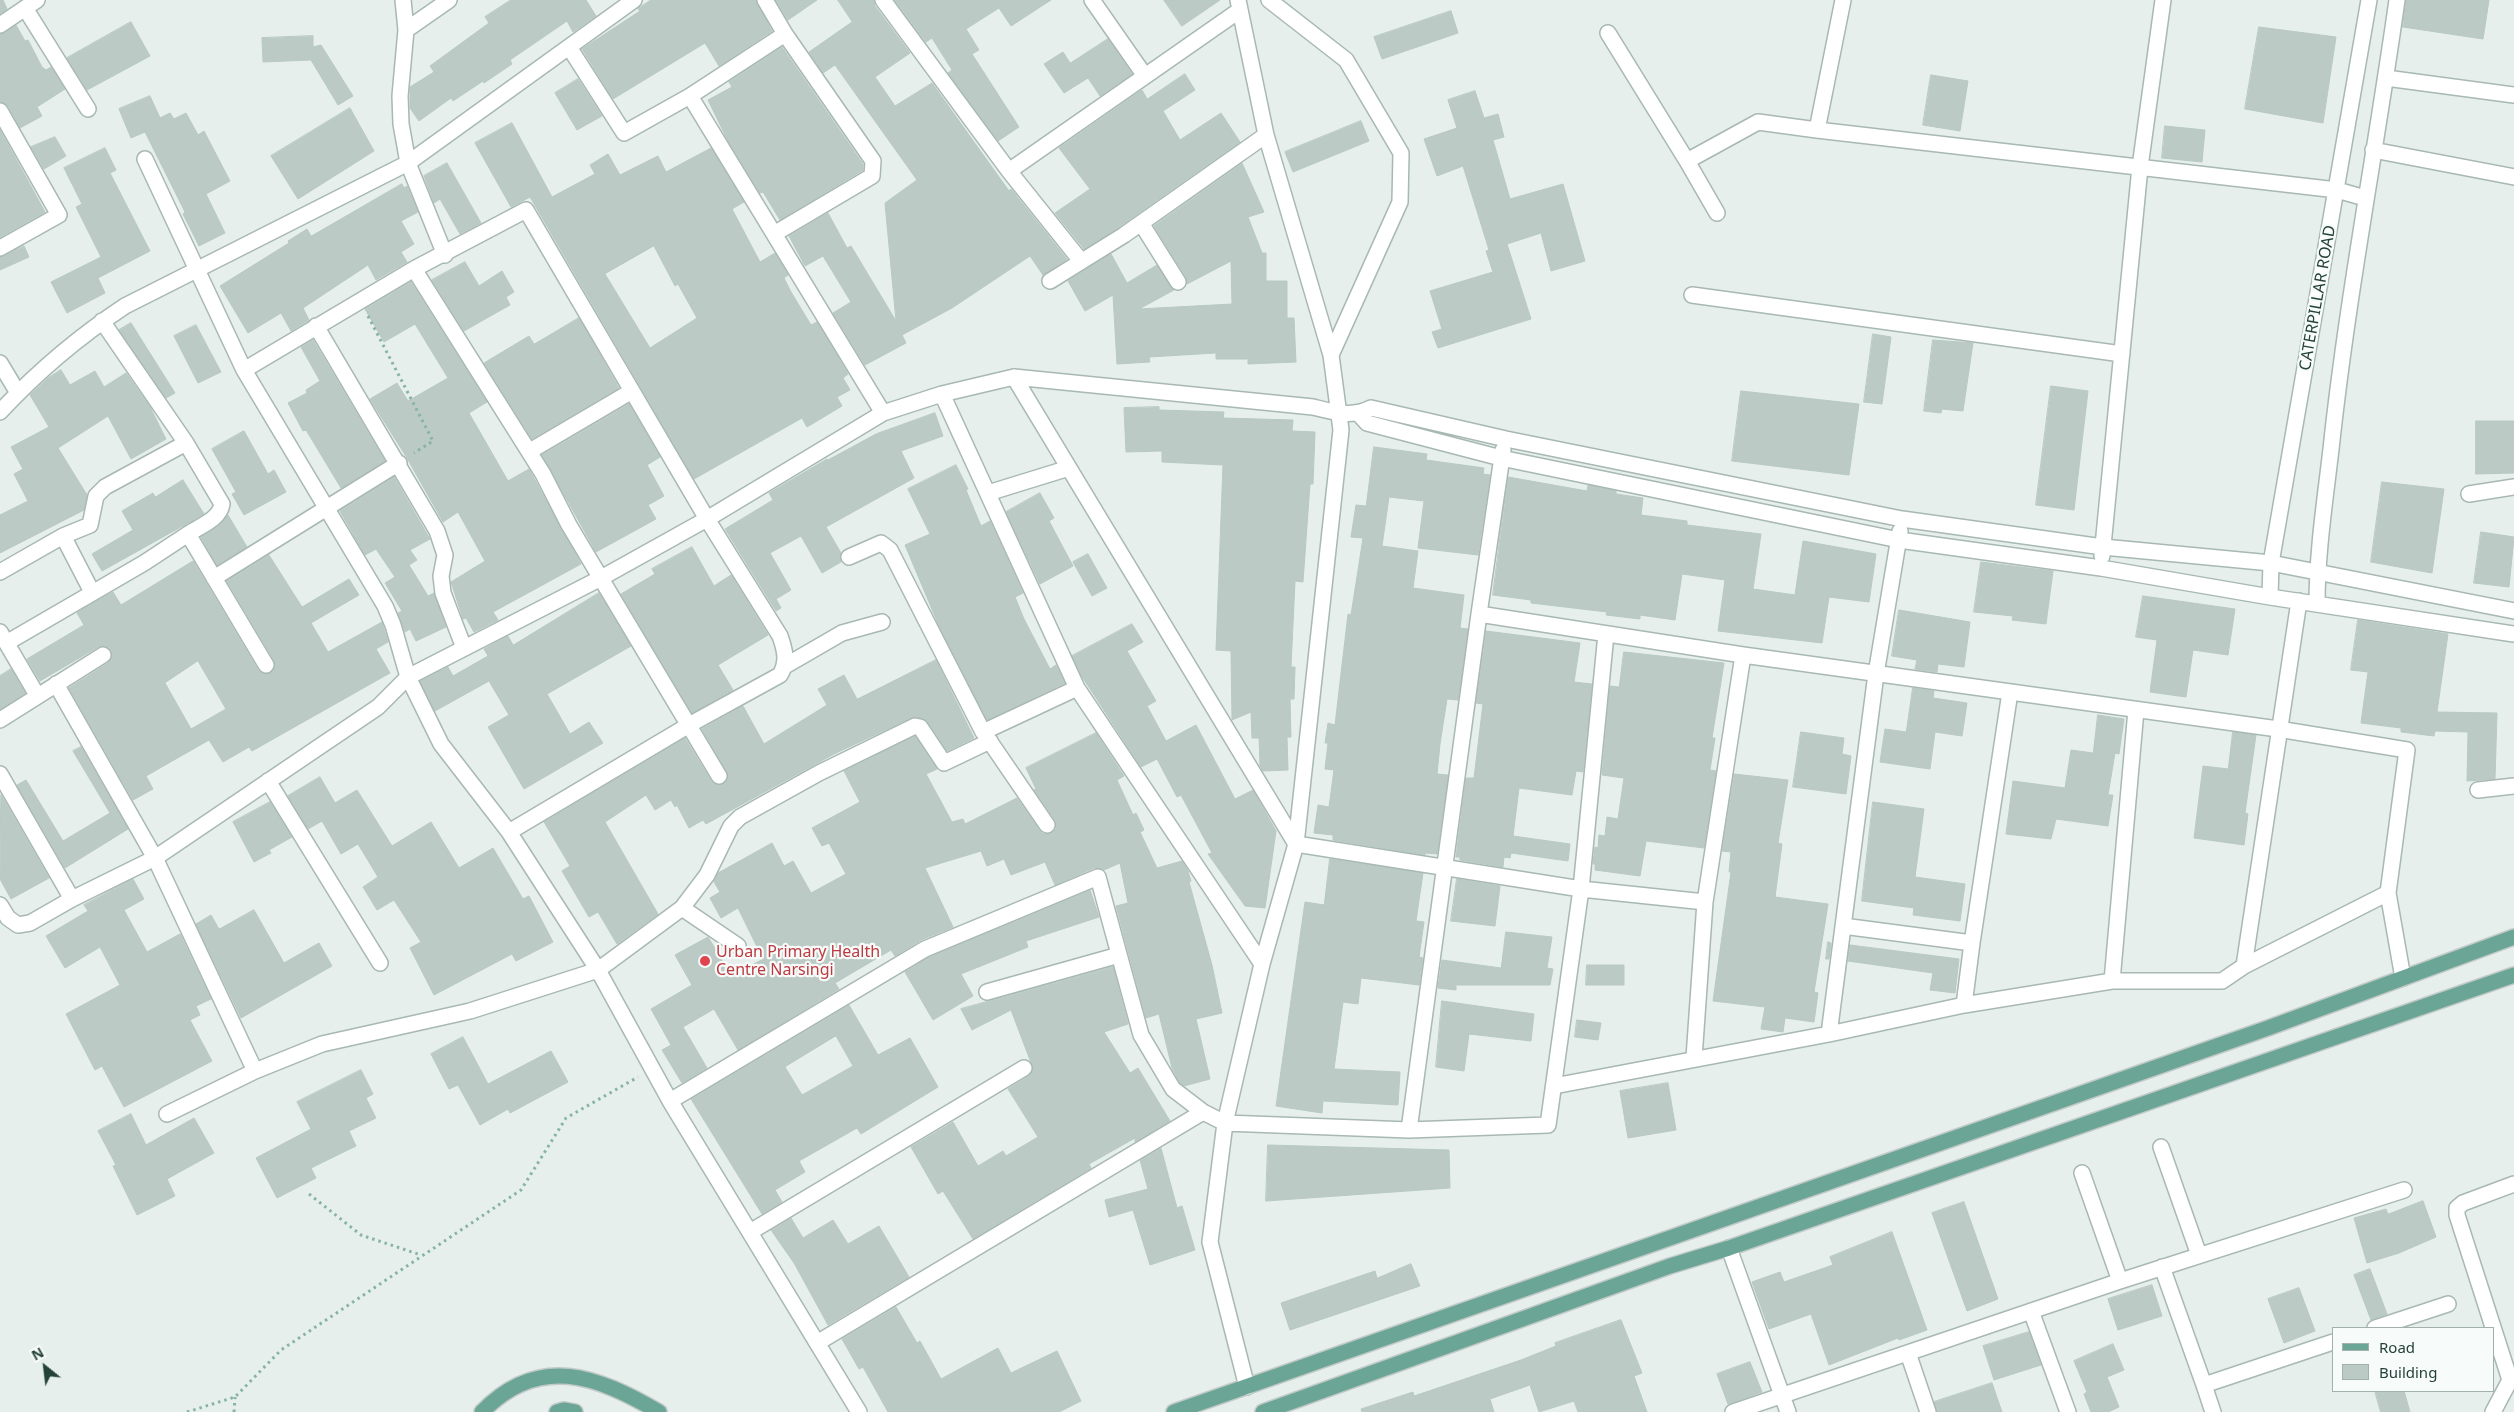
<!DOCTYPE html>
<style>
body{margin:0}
#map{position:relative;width:2514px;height:1412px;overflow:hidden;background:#e6efeb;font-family:"Noto Sans",sans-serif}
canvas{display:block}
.legend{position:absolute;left:2332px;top:1327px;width:162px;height:65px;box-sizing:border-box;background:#f7fbf9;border:1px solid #a3b1ad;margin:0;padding:6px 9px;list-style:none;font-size:15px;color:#24423a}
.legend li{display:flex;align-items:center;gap:10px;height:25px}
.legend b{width:25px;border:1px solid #a3b1ad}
.north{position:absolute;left:20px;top:1342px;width:50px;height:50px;-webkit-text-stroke:4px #f7fbf9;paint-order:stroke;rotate:331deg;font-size:14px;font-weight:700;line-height:20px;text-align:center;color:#24423a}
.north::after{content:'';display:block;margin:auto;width:18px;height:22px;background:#24423a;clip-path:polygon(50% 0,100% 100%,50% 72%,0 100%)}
</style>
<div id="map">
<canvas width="2514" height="1412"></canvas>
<ul class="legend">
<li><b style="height:6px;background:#6aa596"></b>Road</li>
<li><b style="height:14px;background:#bbcac4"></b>Building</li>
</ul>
<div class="north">N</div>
</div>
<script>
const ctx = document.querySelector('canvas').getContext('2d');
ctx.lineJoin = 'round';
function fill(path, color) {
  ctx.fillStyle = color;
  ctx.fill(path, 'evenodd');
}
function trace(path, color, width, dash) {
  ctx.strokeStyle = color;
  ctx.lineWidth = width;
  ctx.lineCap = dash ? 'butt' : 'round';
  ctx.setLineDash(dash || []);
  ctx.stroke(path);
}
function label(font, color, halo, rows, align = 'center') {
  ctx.font = font + ' "Noto Sans",sans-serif';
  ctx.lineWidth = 4.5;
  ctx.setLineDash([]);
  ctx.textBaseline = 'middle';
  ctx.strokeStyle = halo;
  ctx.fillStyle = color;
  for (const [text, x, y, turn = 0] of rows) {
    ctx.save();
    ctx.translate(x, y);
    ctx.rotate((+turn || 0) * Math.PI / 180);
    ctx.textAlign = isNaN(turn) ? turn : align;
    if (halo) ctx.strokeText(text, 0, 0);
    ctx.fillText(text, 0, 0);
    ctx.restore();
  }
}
const building = new Path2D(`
 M0,0H3L7,9L0,14Z
 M511,0H586L596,16L573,32L567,21L510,60L512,64L484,83L483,81L453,101L451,98L419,121L410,108V87L434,72L430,66L489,23L485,17Z
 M651,0H756L772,31L719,66L705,43L613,99L582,49L640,11L638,9Z
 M776,0H817L788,20Z
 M838,0H874L875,6L910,53L875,77L895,106L932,83L1009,191L1011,189L1067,259L1043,275L1030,256L952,308L902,335L906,343L865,365L833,313L851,302L823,256L805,266L789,236L828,213L847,248L851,246L896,321L885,203L917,180L835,65L823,73L809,52L852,22Z
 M895,0H1051L1011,26L999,8L966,29L979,50L972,54L1019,127L998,141L948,73L952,70L932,38L926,42Z
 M1164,0H1220L1182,26Z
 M2406,0H2489L2483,39L2403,27Z
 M1451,11L1458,33L1382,59L1374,37Z
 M131,22L150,56L87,90L67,58Z
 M16,25L25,41L28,40L42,67L46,70L51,67L65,89L37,107L42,116L20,128L8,106L0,102V34Z
 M2259,27L2336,37L2323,123L2245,109Z
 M313,36V47L321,45L353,96L338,105L311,60L263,62L262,38Z
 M1108,39L1132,74L1100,96L1088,78L1064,93L1044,64L1063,52L1070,63Z
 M782,47L863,164V170L780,220L763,192L760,193L727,139L708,100L732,87L729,82Z
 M1185,74L1195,90L1163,111L1180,140L1221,113L1240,142L1119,227L1084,249L1055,213L1090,189L1059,148L1142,90L1147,99Z
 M1931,75L1968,81L1960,131L1923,125Z
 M578,79L602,116L577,130L555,93Z
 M1475,91L1484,118L1498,114L1504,137L1493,140L1510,199L1563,184L1585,261L1551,271L1541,233L1507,244L1531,319L1438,348L1432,332L1442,329L1430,291L1493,272L1486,251L1489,250L1463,166L1437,176L1424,139L1457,128L1448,100Z
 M150,96L160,118L170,113L174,119L186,113L198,135L204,131L230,181L206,194L225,233L199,246L183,214L185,212L145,132L131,138L119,109Z
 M350,108L374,151L298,199L271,156Z
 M1361,121L1369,141L1293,172L1285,152Z
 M512,123L552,197L595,174L590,165L608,154L620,175L658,156L666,172L711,148L744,202L732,209L760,262L775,253L788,275L784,278L791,292L811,325L817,322L848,374L843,378L850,390L837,397L842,406L807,427L802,418L694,479L530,197L511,207L475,143ZM654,246L675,286L678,284L697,318L650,348L605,274Z
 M2165,126L2205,130L2202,162L2162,158Z
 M0,130L45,212L0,237Z
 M55,137L66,156L44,169L31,147Z
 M105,148L116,170L110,173L150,251L98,278L105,293L67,313L51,282L101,257L76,207L82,204L64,168Z
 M447,163L481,223L460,234L440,199L434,203L424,176Z
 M1242,163L1264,212L1248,217L1262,253H1266V281H1287V318H1294L1296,362L1248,364V359H1216V353L1149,357L1150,362L1117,364L1113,295L1085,311L1068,281L1111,254L1127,283L1157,265L1174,290L1139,309L1232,304L1231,261L1187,284L1186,277L1154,226Z
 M402,184L404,188L407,186L418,212L401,221L414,244L401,252L407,262L376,280L368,265L303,308L309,320L291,331L281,313L248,333L220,286L289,243L288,241L307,229L311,236Z
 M24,246L29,257L0,270V257Z
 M465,262L479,286L502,271L514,292L506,297L510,305L464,331L432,280Z
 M411,282L487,402L469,413L508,481L529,469L581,564L493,612L498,620L474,632L466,618L463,619L451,582L485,561L458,512L443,522L407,458L370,399L397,383L408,401L448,378L415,324L384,342L365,309Z
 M579,318L619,388L532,439L484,363L529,336L534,344Z
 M131,323L175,393L166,398L119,330Z
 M196,325L221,372L198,383L174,336Z
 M1873,334L1891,337L1882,404L1864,402Z
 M313,340L385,461L341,488L306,430L303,431L288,403L307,393L306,390L320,381L301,347Z
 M1933,340L1973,343L1963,411L1942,409L1941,413L1924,411Z
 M61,370L70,385L95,371L104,387L126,373L150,407L166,439L131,459L108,416L58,448L87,495L84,510L0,553V515L28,501L14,474L23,469L11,447L49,427L30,395L48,378Z
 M2051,386L2088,391L2074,510L2036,505Z
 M1741,391L1859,404L1849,475L1732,461Z
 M629,404L660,457L647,465L664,496L648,505L656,519L596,552L542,455Z
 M1159,407V410L1224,412L1223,418L1293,420L1292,431L1315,432L1313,484H1310L1303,582L1295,581L1291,667H1295L1294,699H1290L1291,737H1287L1288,770L1263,771L1260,766L1259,738H1252L1251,712L1232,720L1231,651L1216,650L1223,465L1162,462V451L1126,452L1124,408Z
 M935,413L943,436L901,451L914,478L826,527L841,553V562L822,573L801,536L770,553L791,590L776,599L781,608L776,611L725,529L773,500L769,493L827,459L828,460L876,434Z
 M2476,421H2514V473L2476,474Z
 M244,431L268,474L274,470L286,492L244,515L232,494L236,492L212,449Z
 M1374,447L1427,454L1426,460L1484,468L1483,474L1490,475L1478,555L1418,548L1424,501L1389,497L1382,546L1418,551L1413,588L1464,595L1460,628L1468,629L1458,700L1447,699L1440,744L1437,774L1448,775L1437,854L1425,853V855L1333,840V835L1314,833L1318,805L1329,807L1334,770L1325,769L1328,743H1325L1328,723L1335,725L1348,614L1351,615L1363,538L1351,537L1356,505L1366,506Z
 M956,465L968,489L966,490L981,526L990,521L1023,593L1015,597L1024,619L1050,669L1056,665L1065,683L987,720L939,626L905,545L930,534L908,489Z
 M394,477L430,539L410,550L417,560L409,565L428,596L434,593L446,627L416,641L410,629L405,632L398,613L402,611L385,583L395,577L376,549L365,555L340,511Z
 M1508,477L1587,491L1588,485L1616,491V494L1643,498L1641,515L1687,521V525L1761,534L1753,589L1795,595L1803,541L1876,554L1869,602L1829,597L1822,643L1718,631L1725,580L1682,574L1675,620L1640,615V619L1606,615L1607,612L1531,603V600L1493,595Z
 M183,480L204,514L102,571L92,554L133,530L122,511L153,493L155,497Z
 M2382,482L2444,489L2432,573L2371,562Z
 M1040,493L1054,518L1049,521L1073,566L1040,584L1006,512Z
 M228,515L247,547L217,565L201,537L219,525Z
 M2481,532L2514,537L2509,587L2474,583Z
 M692,547L714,586L731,575L768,635L718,665L733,690L692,713L621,594L655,574L652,569Z
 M1088,554L1107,588L1092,596L1073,562Z
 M269,555L302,607L349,579L359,595L311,623L328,652L382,622L388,642L376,649L390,673L252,751L249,747L223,762L209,740L146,776L153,789L133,800L69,688L108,663L112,655L111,650L103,646L98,647L40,681L27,659L84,625L77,613L83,609L113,592L121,605L193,561L258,670L262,673H270L274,669V660L227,581ZM198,661L226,709L191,729L165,683Z
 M1981,562L2053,571L2046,624L2012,620L2013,616L1974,612Z
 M599,593L631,646L547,694L570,734L589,722L603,743L524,789L488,727L509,715L489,681L435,711L420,681L448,667L453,676L488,656L484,649L508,636L513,645Z
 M2143,596L2235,609L2228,655L2193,650L2186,697L2150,692L2157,640L2136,637Z
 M1899,610L1970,622L1964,667L1938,664L1937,672L1915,669L1917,660L1892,656Z
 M2358,620L2448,634L2437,712L2497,713L2495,779L2467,781L2468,732L2435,731L2434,736L2401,732V728L2361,723L2368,672L2351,670Z
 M1132,624L1143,642L1127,651L1156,701L1147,706L1166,741L1196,725L1235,799L1253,790L1276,831L1265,908L1245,906L1208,854L1212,853L1181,795L1177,797L1157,759L1141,767L1081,675L1072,656Z
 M1486,631L1580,643L1574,682L1592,684L1583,772L1576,771L1572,795L1519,788L1513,836L1570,844L1568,861L1511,853L1510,858L1504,857L1503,867L1460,860V857H1456L1466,778H1474L1483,704L1476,703Z
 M1624,652L1724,663L1712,738H1715L1710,770L1716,771L1704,848L1646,841L1640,876L1595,870V864H1593L1595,847L1598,848L1599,835L1605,836L1607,817L1618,819L1624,778L1602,775L1610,686L1619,687Z
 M936,660L974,738L947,751L927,721L922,718H911L834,754L706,824L703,820L689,828L677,805L675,807L671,800L655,810L646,795L605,822L658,914L617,944L598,912L589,917L562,871L570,866L544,822L685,738L711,781L715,784H723L727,780V772L702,729L743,706L764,744L827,705L818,689L844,675L857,699Z
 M11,669L25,693L0,709V676Z
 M1913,688L1934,691L1933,698L1967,703L1962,736L1935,732L1930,769L1880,762L1885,729L1906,732Z
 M2098,715L2124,719L2119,754L2115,753L2108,795H2113L2108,826L2056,819L2051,839L2006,834L2013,781L2065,788L2071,750L2093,753Z
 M1801,732L1844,738L1842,754L1851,756L1846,794L1793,787Z
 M2233,732L2256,735L2245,813L2248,814L2244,845L2194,838L2203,766L2228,769Z
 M1096,733L1124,776L1117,780L1133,815L1136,813L1144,830L1140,832L1157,868L1182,861L1188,871L1191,881L1189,882L1212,965L1222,1013L1196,1019L1210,1079L1184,1086L1180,1083L1172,1068L1159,1014L1146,1018L1116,906L1128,903L1120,863L1104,870L1094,868L1055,885L1045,862L1011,875L1004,859L987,866L981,851L925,868L953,927L921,940L895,956L891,950L835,983L839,989L738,1050L714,1009L683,1027L707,1068L682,1083L662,1050L671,1045L651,1009L692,985L675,955L708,937L732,976L763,959L738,908L721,918L710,898L720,892L714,882L718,873L772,843L784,866L793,861L811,893L846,874L829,843L822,846L812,828L860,802L844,771L915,736L937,769L926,774L952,822L963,819L965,824L1017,798L1040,831L1043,834L1052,833L1056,829L1055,820L1034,790L1036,789L1026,768Z
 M81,747L128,829L65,868L17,785L26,780L63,841L110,813L73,751Z
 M1734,774L1788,780L1778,843L1782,844L1775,897L1828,904L1814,992L1818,993L1814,1022L1785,1018L1783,1032L1761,1029L1765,1007L1713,1001L1731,872H1729L1731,852L1722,851Z
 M320,777L335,803L357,790L392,846L431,822L459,868L493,848L523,899L529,896L553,942L516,961L512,954L434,995L410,948L421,942L394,900L377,910L363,887L378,877L358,844L341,854L322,821L308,829L288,796Z
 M1,795L49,878L11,899L0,879Z
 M270,802L292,837L269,850L271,853L254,862L233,822Z
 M1873,802L1924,809L1915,877L1965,884L1960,921L1913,915L1914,908L1862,901Z
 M1330,859L1423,873L1416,921L1424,922L1419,957L1423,958L1419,985L1361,978L1358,1004L1343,1002L1334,1069L1400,1072L1398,1105L1323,1101L1322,1113L1276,1106L1305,902L1324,905Z
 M133,879L144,899L124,910L147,952L180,934L211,999L196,1006L200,1015L190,1020L212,1061L124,1107L102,1066L95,1070L66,1014L120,985L100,947L65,968L46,936L88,911L84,905Z
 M1457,879L1500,886L1495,926L1451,921Z
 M1090,890L1099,917L1026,941L1028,947L961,974L973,996L933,1020L905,972L929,957Z
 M254,910L284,963L319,943L332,966L241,1018L196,924L211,915L219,929Z
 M1506,932L1552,937L1547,968L1553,969L1550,985H1456V990L1438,988L1442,960L1501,968Z
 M1828,942L1831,943L1829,959H1826Z
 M1850,945L1959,959L1955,993L1930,990L1933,973L1848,961Z
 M1587,965H1624V985H1586Z
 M1113,967L1128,1024L1104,1032L1130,1073L1138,1068L1170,1121L1135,1142V1138L1089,1164L1091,1168L973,1239L943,1191L938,1194L911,1147L953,1122L978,1166L1003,1151L1006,1156L1038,1137L1008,1089L1029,1076L1033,1068L1011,1010L972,1030L961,1009Z
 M1442,1001L1534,1014L1531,1041L1469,1034L1464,1071L1436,1067Z
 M849,1005L878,1055L910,1038L938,1087L861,1134L857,1128L799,1161L805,1172L775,1190L782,1202L762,1214L691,1099ZM836,1036L853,1066L802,1095L785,1067Z
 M1577,1020L1601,1023L1598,1040L1575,1037Z
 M463,1037L488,1084L551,1051L568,1082L510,1113L508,1109L480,1125L458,1085L449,1089L431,1054Z
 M361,1070L373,1094L366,1098L376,1118L349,1131L356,1146L311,1168L316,1178L277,1198L256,1158L311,1129L297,1102Z
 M1668,1083L1676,1130L1628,1138L1620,1091Z
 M131,1114L146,1145L194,1118L214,1153L167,1179L175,1196L137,1215L113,1166L116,1165L98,1131Z
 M1268,1145L1449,1150L1450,1188L1266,1201Z
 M1161,1148L1177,1208L1182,1206L1195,1250L1150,1265L1133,1210L1109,1217L1105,1200L1148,1189L1140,1160Z
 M2423,1201L2436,1237L2399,1253L2367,1263L2354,1218L2386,1209L2388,1214Z
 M1964,1202L1998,1299L1967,1311L1932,1213Z
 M791,1218L803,1238L833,1220L848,1244L879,1226L909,1277L828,1325L794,1263L771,1230Z
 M1892,1232L1927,1330L1899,1340L1898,1338L1829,1365L1811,1314L1769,1329L1752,1282L1780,1272L1784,1282L1833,1265L1830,1257Z
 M1411,1264L1420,1286L1290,1330L1281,1303L1375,1271L1377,1278Z
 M2370,1269L2387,1314L2371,1320L2354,1275Z
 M2152,1285L2162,1316L2118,1330L2108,1299Z
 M2299,1288L2315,1331L2284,1343L2268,1299Z
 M896,1307L917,1343L920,1341L941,1379L998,1348L1011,1373L1057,1351L1081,1401L1059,1412H888L863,1367L859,1369L842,1339Z
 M1621,1320L1642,1373L1634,1376L1647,1412H1578L1574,1401L1539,1412L1530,1385L1490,1399L1494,1412H1362L1361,1409L1413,1392L1414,1396L1521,1360L1556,1346L1555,1343Z
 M2029,1332L2041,1365L1994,1380L1983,1346Z
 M2113,1344L2124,1370L2107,1377L2119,1407L2108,1412H2091L2084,1394L2087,1392L2074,1361Z
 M1750,1362L1762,1392L1728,1404L1717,1374Z
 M1992,1383L2002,1412H1937L1934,1402Z
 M2375,1391H2404L2410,1412H2381Z`);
const path = new Path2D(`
 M368,316L433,441L414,453
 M309,1194L361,1235L421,1255
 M187,1412L235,1397L281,1350L521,1190L566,1118L638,1077
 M234,1412L235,1397`);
const minor = new Path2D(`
 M403,0L406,30L400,96L401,124L408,163L445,255
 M765,0L785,34L873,161L872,176L774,234
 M883,0L1009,171L1240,10
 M1092,0L1145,76
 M1238,0L1266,135L1331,355L1341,430L1296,844L1262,964L1225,1123L1210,1242L1247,1387
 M1269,0L1346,60L1401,153L1400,202L1331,355
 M25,8L88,109
 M0,25L37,0
 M406,30L449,0
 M1608,33L1687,161L1758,122L1817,130L2337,190L2365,198
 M569,47L624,133L690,96L785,34
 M2386,78L2514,95
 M690,96L883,413
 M0,111L59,215L0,248
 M1817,130L1843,0
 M2373,150L2514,177
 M145,159L244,370L385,606L393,625L408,677L441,744L509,832L598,970L670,1101L859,1412
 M1687,161L1717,213
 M1009,171L1081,261
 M1141,223L1178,282
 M414,269L543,474L569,525L719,776
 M1050,281L1124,235L1266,135
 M1692,295L2122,354
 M316,326L437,531L445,555L441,576L443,593L464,648
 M0,363L18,393
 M244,370L414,269L526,210L707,519L780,636C785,650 788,662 780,675L689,725L509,832
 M1014,377L1296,844L1581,889L1705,902
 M942,394L1077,688L1262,964
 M0,412C36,373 80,336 125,306L408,163L634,0
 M1359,414L1367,423L1501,458L1899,540L2101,568L2270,597L2514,634
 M186,443L222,504C220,519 200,526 188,534
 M530,451L632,391
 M988,493L1069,468
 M2469,494L2514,487
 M63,536L92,592
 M2102,556L2140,167L2163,0
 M849,557L881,543L890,550L983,732L1077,688
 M0,572L63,536L90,525L96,496L105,487L186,443L102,321
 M214,578L399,463
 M2270,597L2271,563L2369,0
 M2317,604C2317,552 2325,501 2331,449C2347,299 2376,150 2397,0
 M1479,614L1743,655L2278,729L2407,750L2388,893L2403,978
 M0,632L37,695
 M8,642L144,563L188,534L266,665
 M785,666L842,633L882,622
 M56,684L155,858L255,1071L322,1044L470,1011L598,970L682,908L707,875L731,826L740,817L819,773L915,726L920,727L944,763L990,741
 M0,720L103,655
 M984,733L1047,825
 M0,774L72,899
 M268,781L380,963
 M2478,790L2514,786
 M0,905L8,918L18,925L30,923L72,899L155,858L378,707L408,677L601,578L707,519L883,413L942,394L1014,377L1313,407C1333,412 1352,418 1371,408L1506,439L1902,519L2103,547L2271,563L2514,611
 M682,908L738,946
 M1843,926L1972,943L2010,692
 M2244,966L2299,601
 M2112,981L2136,710
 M987,992L1119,955
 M1964,1005L1972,943
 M1829,1034L1964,1005L2112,981H2222L2244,966L2388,893
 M1694,1058L1705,902L1743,655
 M1554,1086L1829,1034L1876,674L1900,531
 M670,1101L925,949L1098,877L1141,1035L1173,1089L1203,1112L1225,1123L1409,1130L1548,1125L1581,889L1606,634
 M167,1114L255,1071
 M1409,1130L1479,614L1503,450
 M2161,1147L2199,1255
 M2082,1173L2120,1281
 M750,1232L1024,1068
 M1729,1248L1788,1412
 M2162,1267L2204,1385L2333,1342
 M2031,1311L2068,1412
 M2375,1328L2448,1304
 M817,1343L1203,1112
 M1908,1353L1928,1412
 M2204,1385L2213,1412
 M1733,1412L2120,1281L2404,1190
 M2493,1412L2510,1380L2457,1215V1208L2463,1203L2514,1184`);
const major = new Path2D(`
 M482,1412C539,1353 597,1376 659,1412
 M557,1412L564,1410L575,1412
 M1174,1412L2268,1028L2514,937
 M1263,1412L1670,1266L1729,1248L2514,975`);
const markers = [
 [705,961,6,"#e0444e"]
];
const streetNames = [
 ["CATERPILLAR ROAD",2318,298,-80]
];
const healthNames = [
 ["Urban Primary Health",716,952],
 ["Centre Narsingi",716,970]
];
fill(building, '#bbcac4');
trace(building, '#b8c9c2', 1);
trace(minor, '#a8b8b2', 18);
trace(major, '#c2cac8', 18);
trace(path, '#86b3a5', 3, [2.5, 4]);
trace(minor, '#fff', 15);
trace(major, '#6aa596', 15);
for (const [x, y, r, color] of markers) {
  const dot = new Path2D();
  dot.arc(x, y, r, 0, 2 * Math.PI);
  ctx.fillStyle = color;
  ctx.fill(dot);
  trace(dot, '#f7fbf9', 2);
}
label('16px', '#24423a', '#f7fbf9', streetNames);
label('16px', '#be3a42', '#f7fbf9', healthNames, 'left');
</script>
